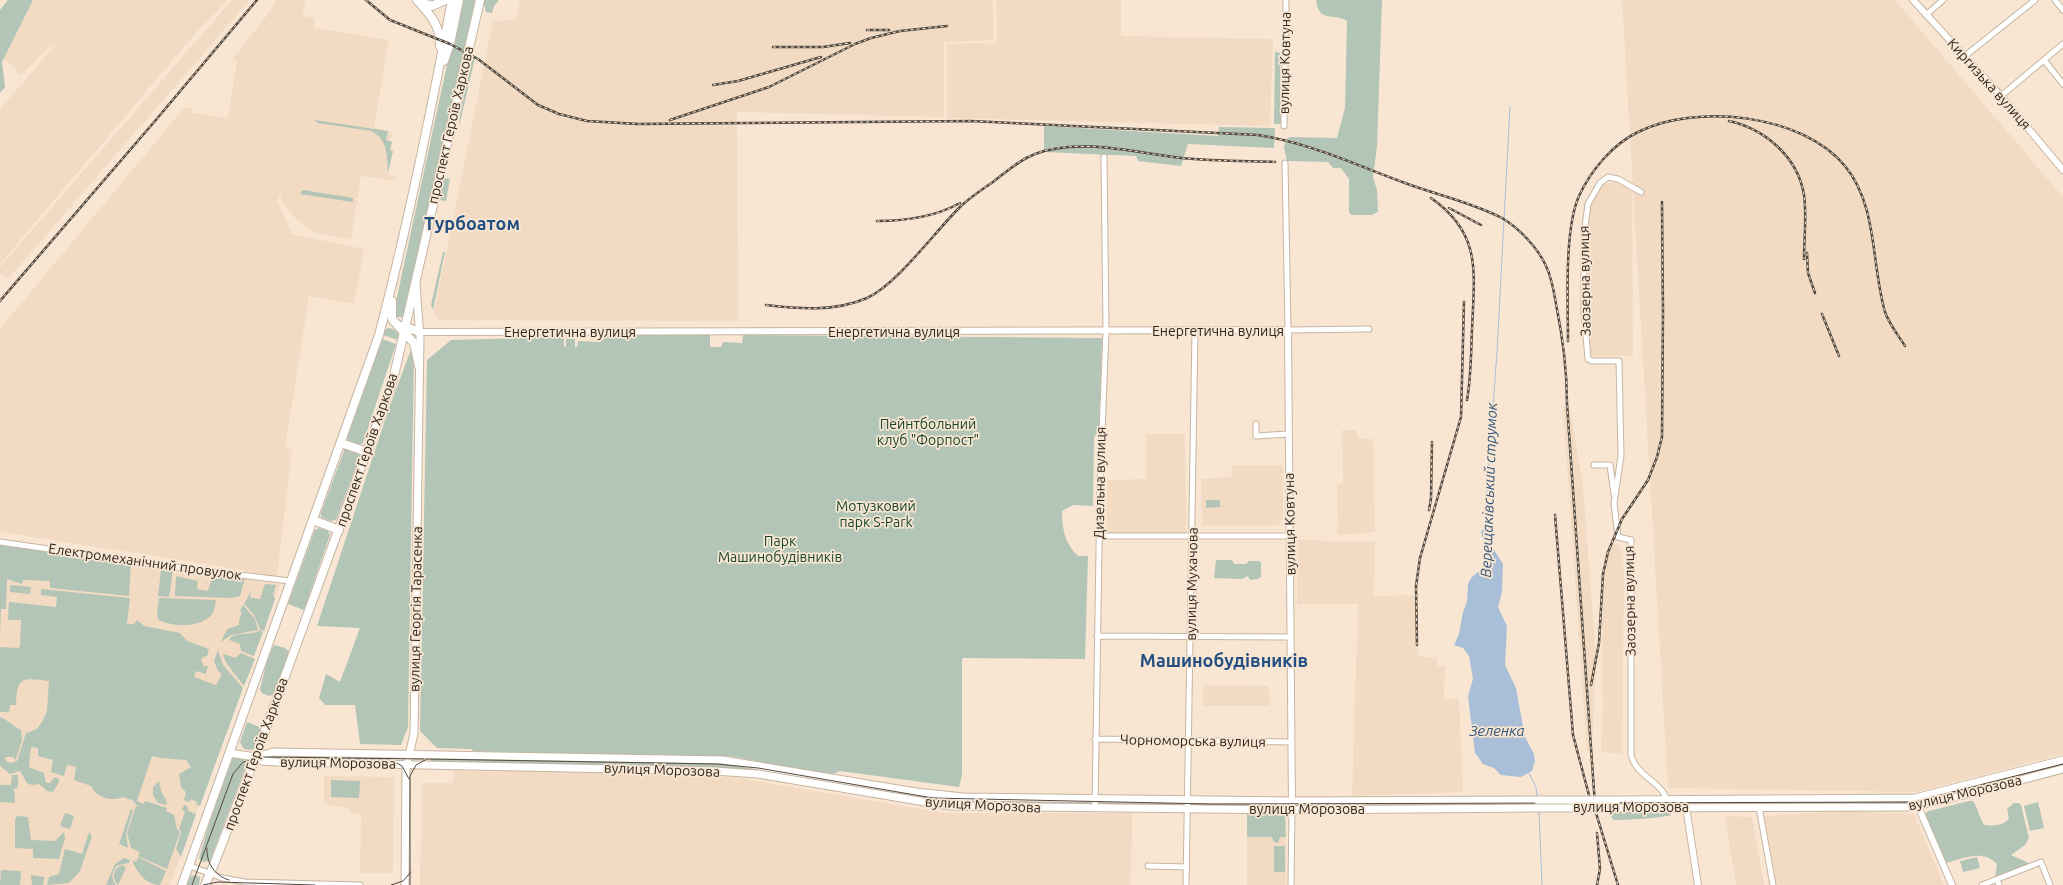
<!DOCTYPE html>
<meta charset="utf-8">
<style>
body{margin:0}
canvas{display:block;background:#f8e6d3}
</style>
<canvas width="2063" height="885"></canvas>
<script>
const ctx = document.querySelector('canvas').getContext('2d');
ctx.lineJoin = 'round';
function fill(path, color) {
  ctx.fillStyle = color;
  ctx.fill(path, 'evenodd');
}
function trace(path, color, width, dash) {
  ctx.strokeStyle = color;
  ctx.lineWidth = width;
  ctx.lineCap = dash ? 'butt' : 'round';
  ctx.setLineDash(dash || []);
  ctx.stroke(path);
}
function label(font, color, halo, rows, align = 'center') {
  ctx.font = font + ' Ubuntu,sans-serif';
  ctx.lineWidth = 3.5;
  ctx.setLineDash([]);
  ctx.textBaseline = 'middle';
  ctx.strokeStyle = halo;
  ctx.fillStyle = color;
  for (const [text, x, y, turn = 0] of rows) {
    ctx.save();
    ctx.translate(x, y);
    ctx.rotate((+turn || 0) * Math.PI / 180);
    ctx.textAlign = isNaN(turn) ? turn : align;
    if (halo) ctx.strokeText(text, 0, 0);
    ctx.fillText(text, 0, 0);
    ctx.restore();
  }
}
const built = new Path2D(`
 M33,0H228L194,35L0,264V109L55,46L63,40L46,50L21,75L4,58Z
 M232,0H250L8,279L0,272V267Z
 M277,0H305L303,16L315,18L314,28L389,40L374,128L393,132L389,141L392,142L390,150L393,151L388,174L396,176L395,181L361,176L351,239L315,233L295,218L281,201V195H279L278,202L292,234L364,249L354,304L309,296L285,448L292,450L277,577L219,566L0,532V329L185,107L193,109V113L228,118L237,61L232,60L265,18Z
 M520,0H993L994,40L944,42V117L737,112L738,321L439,320L434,313L493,21L516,20Z
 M996,0H1121V36L1273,39L1270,126L947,118V44L997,43Z
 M1622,0H1895L2063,197V754L1916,792L1668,788Z
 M1602,183H1620L1632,192L1633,356H1589L1587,229L1589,205Z
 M1563,407H1570L1583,486L1596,660L1592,751H1587Z
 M1342,430H1356L1358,438L1373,439L1375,532L1338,535L1337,485L1343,481Z
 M1146,434H1185L1186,533L1107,534V480L1147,479Z
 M1233,465H1281L1283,468V520H1280V525L1202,526L1201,479L1231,477Z
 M1298,540L1375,542L1374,596L1414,595L1418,656L1437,659L1438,667L1445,666L1444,699H1459L1463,792L1352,796L1358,604H1297Z
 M1610,543L1619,545L1624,570L1622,754L1601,752L1603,709L1602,624L1605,554Z
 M0,545L280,584L170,885H0Z
 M1203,685L1268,686L1270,706H1203Z
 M533,769L634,771L739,778L944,813H1132L1131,885H420L422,783H453L454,770L489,772Z
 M324,776L394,777L393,873H360L361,814L350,813L349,808L324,804Z
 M1840,811L1914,814L1944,885H1776L1764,816Z
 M1725,816L1752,817L1764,885H1736Z
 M1247,837H1286V885H1247Z`);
const green = new Path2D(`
 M8,0H33L2,62L5,87L0,93V10Z
 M461,0H475L406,312L402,317H397L394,311Z
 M483,0H499L494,6L492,13L486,12Z
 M1316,0H1382L1377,146L1373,177L1377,190L1378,212L1372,215H1351L1349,212V179L1341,168H1333L1328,162L1287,161L1284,147L1286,139L1290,137L1337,138L1345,108L1347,21C1333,12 1319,24 1316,0Z
 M1275,52L1280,53L1281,124H1274Z
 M472,57L475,58L459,127L460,113Z
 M315,120L388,131L386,140L392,142L390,150L393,151L388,173C387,156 388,139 371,131L318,123Z
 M1044,126L1218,136L1219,127L1275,128L1274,148L1188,144L1181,166L1138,161L1136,156L1044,152Z
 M443,178L450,179L446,201L439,200Z
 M303,190L353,198V202L300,194Z
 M443,252H445L433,310L431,305Z
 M390,328L395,330L399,335L398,340L383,335L386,329Z
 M608,335H710V347H721L723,342L742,343L743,335L1102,338L1099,430L1094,437L1093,506L1073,505L1062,511C1062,529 1065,544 1078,556H1088L1085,659L962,658V775L959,787L840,771L833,774L813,772L730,756L717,758L477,754L471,749L437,748L420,731L427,360L451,340L564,337V347H575H566V339H575V347H577L578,341L600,342Z
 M382,339L396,344L363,443L359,445L348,442L347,439Z
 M412,347L414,352L408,727L401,745L360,744L355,705H325L319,698L326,674L340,682L360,628L317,626L388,411Z
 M345,448L361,453L336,520L330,521L321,517V513Z
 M1206,500H1220V507L1206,508Z
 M319,528L328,531L330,535L304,610L288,604L315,530Z
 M0,544L131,562L129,596L50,588V581L23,580L22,584L7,579L6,609H1L0,635Z
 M1216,560H1232L1234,564H1246L1249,561H1259L1261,563V577L1258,579L1250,580L1248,576L1242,579L1214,578Z
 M161,570H173L169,597L158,596Z
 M213,573L245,578L240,596L232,598L175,596L176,576L198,581L197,589L208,591Z
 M265,584L276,585L273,595L275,599L264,631L260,629L254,615L244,604L251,591L250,598L260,599Z
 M10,585L31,587L30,594L10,592Z
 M41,589L130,598L127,624H134L137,620L144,626L180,633L187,641L209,649L207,656L203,657L201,661L204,666H208L206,674L196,671L194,677L216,685L222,674L218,671L214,661L218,650L223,665L243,688L200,806L196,804L197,802L191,799L189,802L184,800L186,792L181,787L179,774L191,767L186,760L161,758L152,756L137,801L144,804L145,801L167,808L166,811L174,815L177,829L180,832L167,869L138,856L140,852L131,848L127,833L136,806L139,807L132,800L123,797C112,802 97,798 91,786L74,780L76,767L67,765L64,776L51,772L53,760L38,756V748L31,747L29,767L44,773L46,783H50L55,777L59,779V782L53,792L47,791L39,784L32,785L27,783L20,771L10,774L0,766V717C5,718 14,727 21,730L22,740L16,759L15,760L14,757H5L6,761L11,763L17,761L26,733L37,729L42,722L47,711L49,681C22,678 17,676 16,705H10L9,712H0V647L18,648L20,646L21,620H8L9,602L56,607L57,597L41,595Z
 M159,598L216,600C215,604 215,609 213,613C203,628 172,628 158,619L157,613Z
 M243,605L255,619L258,630L231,635L221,642L227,629L239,625V621L242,612L240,611Z
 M260,630L263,632L254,656L241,651L240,644L229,640C234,630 251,637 260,630Z
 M274,645L285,648L290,653L275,694L269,696L262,693L260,689L267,661Z
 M241,653L255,659L244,686L227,664L223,656L224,654L235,658Z
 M263,720L265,721L256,747L250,750L244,749L240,742L247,722L260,727Z
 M267,755L390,756V762L266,760Z
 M236,757L244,760L246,766L210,861L203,862L199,858L211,818L232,759Z
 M431,757L726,764L934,796L1092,800L1093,806L949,804L760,773L431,763Z
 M2063,762V767L1905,806V800Z
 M12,775H18V787L14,789L15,801L14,803L0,802V785H11Z
 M331,780L360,781L359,798L331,797Z
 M159,781L161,791L167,802L166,805L158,803L153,795V787Z
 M1096,800L1188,801L1187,807L1096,806Z
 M1795,800V805H1672V801Z
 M1798,800H1901V806L1798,805Z
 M1191,801L1291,802V809L1191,807Z
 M1665,801V806L1400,808V802Z
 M1969,801H1973C1978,808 1979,817 1984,825C1992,826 2004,826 2009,818L2007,809L2014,803H2019L2021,805L2029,838L2025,845L2011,855L2033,865L1995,878L1997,864C1982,848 1961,859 1943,864L1922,815L1929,811Z
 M1397,802V807L1296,809L1295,803Z
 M2038,802L2044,828L2030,831L2024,806Z
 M184,805L187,806L188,811L196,814L181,857L176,849L181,832L179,829L185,812L182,809Z
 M131,809L133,810L126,834L128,848L119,844Z
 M1670,811L1671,815C1664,818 1624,820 1614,820L1607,812Z
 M65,813L74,816L70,829L60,826Z
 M1247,813H1285L1286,837H1280L1278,843L1274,842L1272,837H1247Z
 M17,816L28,817L31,840L55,841L64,832L65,838L59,859L33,858V849L15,848V819Z
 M89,832L92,836L80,871L69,883L47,885L49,877L59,874L65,849L82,854Z
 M1274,846H1285V872H1274Z
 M138,857L166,871L160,885C147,885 138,874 133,863V860L136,862Z
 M1977,857L1980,868L1963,872L1960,861Z
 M124,858L130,860L129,863L118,865C112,871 110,878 116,885H106L115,864Z
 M123,865L126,868L118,885C111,877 113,868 123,865Z
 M1,870L21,871L20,885H0Z
 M31,875L44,877L43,885H32Z
 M194,875L200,877L199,885H187L190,877Z`);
const water = new Path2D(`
 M1489,528L1492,532V547L1503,564L1502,592L1498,607L1507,626L1505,665L1516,688L1525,737L1534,754L1535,761L1532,771L1521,777L1501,775L1494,768L1483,764L1475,753L1468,696L1473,679L1469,656L1463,648L1454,645L1459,634L1463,612L1467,602L1468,584L1471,578L1487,564V551L1481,532L1483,529Z`);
const stream = new Path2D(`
 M1487,529L1485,519L1497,351L1510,107
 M1529,773L1536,787L1537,796
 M1539,811L1542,885`);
const minor = new Path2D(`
 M2055,0L2063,10
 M1926,15L1943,0
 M1965,56L2035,0
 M2044,60L2063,84
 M2001,96L2063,44
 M1284,126L1286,0
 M1285,163L1288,330L1369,329
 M1641,192L1618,179L1608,177L1600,183L1588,204L1584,234V312L1588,359L1592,361H1619L1621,456L1614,503L1618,537L1631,540V755C1637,779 1667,782 1668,807
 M1256,424V436L1288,434
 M1594,465H1610L1614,494
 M1099,536H1290
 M0,542L174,567L290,581
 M1097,636L1290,637
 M1095,739L1291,742
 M1759,807L1773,885
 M1095,808L1100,483L1106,331L1104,157
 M190,866L222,878L245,882L360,885
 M1148,866L1187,867
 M1997,879L1999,885
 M1186,885L1195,330
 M1291,885L1292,810
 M1982,885L2041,862L2050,885`);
const tertiary = new Path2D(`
 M1913,0L2001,96L2063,170
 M420,332L1288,330L1292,810
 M1918,806L1952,885
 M1686,807L1698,885`);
const secondary = new Path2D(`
 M229,753L256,757
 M256,757L262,761L277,762L714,771L758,774L949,806L1292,810L1537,808
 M256,757L273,752L723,760L916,792L963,797L1292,801L1537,800
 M1617,800L1915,798L2063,760
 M1617,808L1909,807L1956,797L2063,769
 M405,885L406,769L414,733L420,338L416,284`);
const primary = new Path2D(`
 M417,0C429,13 441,26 440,46
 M420,2L432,6L445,0
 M444,61L450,44L459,0
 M392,301V319L414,343L419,366
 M402,326L420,332
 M341,443L367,452
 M313,520L339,530
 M182,885L379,335C408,225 431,112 452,0
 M205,885L215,862L261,742L393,380L480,0`);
const tram = new Path2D(`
 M391,760L402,766L409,779
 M207,848C206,863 215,876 229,880
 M192,885L233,774L243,762L264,757L424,759
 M203,885L218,882L315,885
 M391,885L403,881L411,872
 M410,885V776L416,765L427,759L717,764L758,768L933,798L1211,804L1912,802L2063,764`);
const rail = new Path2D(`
 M366,0L390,20L450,44L478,59L538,105L559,114L587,121L638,124L971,121L1258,135C1310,143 1356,165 1405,183C1437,195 1471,202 1502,218C1519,228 1538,248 1546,266C1552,278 1554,292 1556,304C1563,338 1567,369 1567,404L1594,791L1596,813L1618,885
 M867,30H889
 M773,47H823L850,43
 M713,85L738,81L821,57
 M670,120L769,87L855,44L871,38L900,31L947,26
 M1729,121C1765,129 1798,157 1804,195C1807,215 1804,239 1804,259
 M1431,198C1483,234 1474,274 1472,330C1471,353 1471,378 1467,400
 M1449,208L1481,225
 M877,221C906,221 935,217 960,203
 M1807,253L1808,273L1815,293
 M0,301L155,121L257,0
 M766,305C799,309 835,312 867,298C897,284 934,233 959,208C969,198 981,190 993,182C1006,172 1019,160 1035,154C1078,137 1137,153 1181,158C1212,161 1244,161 1275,162
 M1822,314L1839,356
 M1568,341C1568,303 1564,229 1579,196C1591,170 1613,144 1638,132C1697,103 1802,114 1845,166C1878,206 1871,264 1885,312C1889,324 1898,335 1905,346
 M1429,510L1431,498L1432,442
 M1555,515L1573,735L1590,799
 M1417,645L1416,586L1420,558L1461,417L1464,302
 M1591,685L1599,643L1603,574L1608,552L1622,519L1648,480L1657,457L1662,437L1663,312L1662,202
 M1597,833L1600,869L1597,885`);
const secondaryBridge = new Path2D(`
 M1537,800H1617
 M1537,808H1617`);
const streetNames = [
 ["вулиця Ковтуна",1285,63,-89],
 ["Киргизька вулиця",1989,84,48],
 ["проспект Героїв Харкова",451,125,-77],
 ["Заозерна вулиця",1585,281,-91],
 ["Енергетична вулиця",1218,331],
 ["Енергетична вулиця",570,332],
 ["Енергетична вулиця",894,332],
 ["проспект Героїв Харкова",367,450,-71],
 ["Дизельна вулиця",1100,483,-89],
 ["вулиця Ковтуна",1290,524,-91],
 ["Електромеханічний провулок",145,562,8],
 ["вулиця Мухачова",1192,584,-89],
 ["Заозерна вулиця",1630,601,-91],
 ["вулиця Георгія Тарасенка",416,609,-89],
 ["Чорноморська вулиця",1193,741,1],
 ["проспект Героїв Харкова",256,754,-70],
 ["вулиця Морозова",338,763,1],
 ["вулиця Морозова",662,770,2],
 ["вулиця Морозова",1965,793,-13],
 ["вулиця Морозова",983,805,3],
 ["вулиця Морозова",1631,807],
 ["вулиця Морозова",1307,809]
];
const parkNames = [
 ["Пейнтбольний",928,424],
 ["клуб \"Форпост\"",928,440],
 ["Мотузковий",876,506],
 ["парк S-Park",876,522],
 ["Парк",780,541],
 ["Машинобудівників",780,557]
];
const waterNames = [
 ["Верещаківський струмок",1489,490,-88],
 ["Зеленка",1497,731]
];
const districtNames = [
 ["Турбоатом",472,224],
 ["Машинобудівників",1224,661]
];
fill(built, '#f2dbc2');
fill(green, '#b2c5b7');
fill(water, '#a8bfd7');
trace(stream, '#a8bfd7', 1);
trace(minor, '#c6b5a2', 7);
trace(tertiary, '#c6b5a2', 8);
trace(secondary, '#c6b5a2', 9);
trace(primary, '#c6b5a2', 10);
trace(minor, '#fff', 5);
trace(tertiary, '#fff', 6);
trace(secondary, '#fff', 7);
trace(primary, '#fff', 8);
trace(tram, '#524a40', 1);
trace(rail, '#524a40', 2.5);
trace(rail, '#f8e6d3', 1, [3]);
trace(secondaryBridge, '#c6b5a2', 9, []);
trace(secondaryBridge, '#fff', 7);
label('14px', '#2d2720', '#f8e6d3', streetNames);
label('14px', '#174729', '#f8e6d3', parkNames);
label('italic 15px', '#34577b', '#f8e6d3', waterNames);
label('bold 18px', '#234f83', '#f8e6d3', districtNames);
</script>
